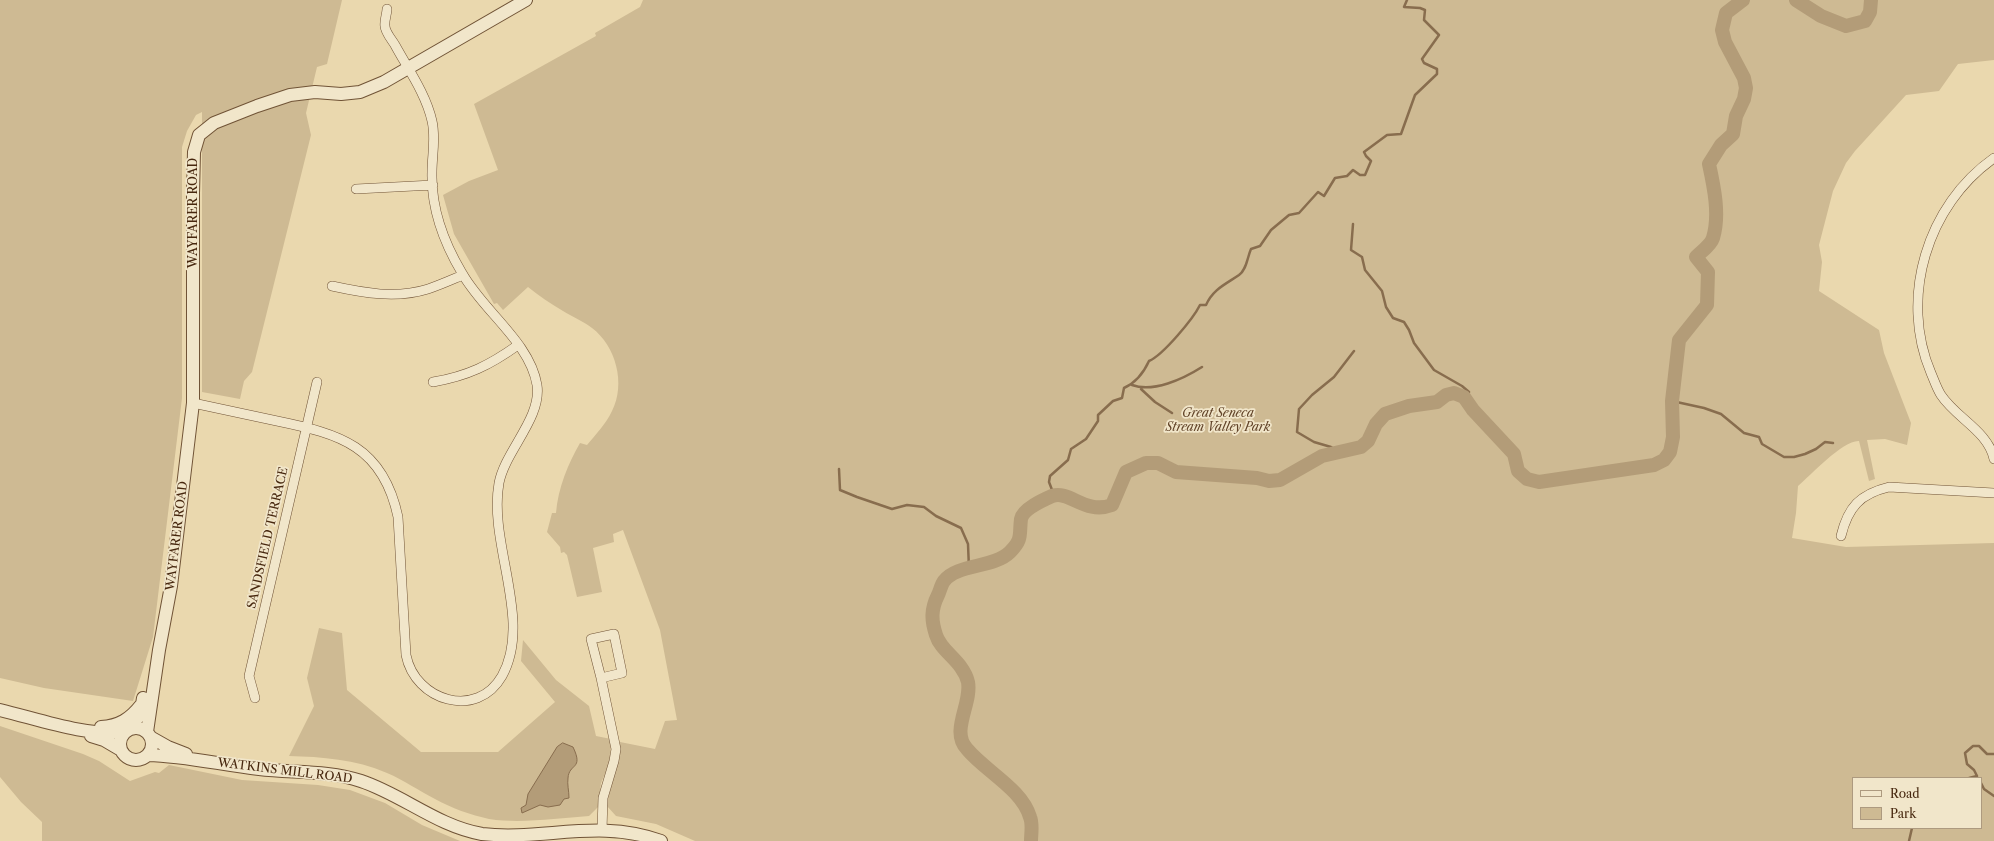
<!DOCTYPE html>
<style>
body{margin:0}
#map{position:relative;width:1994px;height:841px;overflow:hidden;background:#ead8ae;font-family:"Libre Caslon Text",serif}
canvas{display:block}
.legend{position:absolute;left:1852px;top:777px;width:130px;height:52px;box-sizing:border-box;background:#f1e6ca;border:1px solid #ad9a7f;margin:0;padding:5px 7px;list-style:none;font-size:12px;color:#47270e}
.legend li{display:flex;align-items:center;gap:8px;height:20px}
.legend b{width:20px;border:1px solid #ad9a7f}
</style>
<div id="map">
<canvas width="1994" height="841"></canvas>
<ul class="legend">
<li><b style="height:5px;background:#f1e6ca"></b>Road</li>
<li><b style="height:11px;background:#ceba93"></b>Park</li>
</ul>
</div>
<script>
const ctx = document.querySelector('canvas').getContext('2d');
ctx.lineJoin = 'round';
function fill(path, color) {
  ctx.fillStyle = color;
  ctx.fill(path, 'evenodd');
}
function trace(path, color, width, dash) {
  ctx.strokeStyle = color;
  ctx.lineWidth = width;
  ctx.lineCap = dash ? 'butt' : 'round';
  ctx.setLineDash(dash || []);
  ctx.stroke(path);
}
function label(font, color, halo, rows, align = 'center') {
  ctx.font = font + ' "Libre Caslon Text",serif';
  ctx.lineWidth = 3.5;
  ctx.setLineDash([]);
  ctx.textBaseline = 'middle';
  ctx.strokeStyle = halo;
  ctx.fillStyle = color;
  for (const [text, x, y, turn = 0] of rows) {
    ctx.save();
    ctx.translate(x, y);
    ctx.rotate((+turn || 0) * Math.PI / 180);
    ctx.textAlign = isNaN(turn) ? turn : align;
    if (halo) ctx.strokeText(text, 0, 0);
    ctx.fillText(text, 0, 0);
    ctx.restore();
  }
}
const green = new Path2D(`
 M0,0H342L327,64L317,67L306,113L311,135L252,372L244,381L240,399L202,392V112L196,115L187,131L182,147V398L153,637L133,701L44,688L0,678Z
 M643,0H1994V60L1958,64L1939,91L1906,95L1855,151L1846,163L1833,191L1819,245L1822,262L1819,291L1879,330L1884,353L1911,423L1907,445L1885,439L1867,440L1875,479L1869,481L1859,441C1843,440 1811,475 1798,486L1796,513L1792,538L1846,547L1994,543V841H695L656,824L616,816L607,806C610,784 619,764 620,742L655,749L665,721L677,720L660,630L623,530L613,534L614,542L593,548L602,592L577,597L567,555L564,552L561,553L560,547L547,532L552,513H556C558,488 568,464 580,443L587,445C596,434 606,424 612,411C626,384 616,346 592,328C583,321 573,317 563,311C551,304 539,296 528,287L503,310L497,303L494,304L454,234L443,195L469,181L498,170L474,104L596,36L595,33L640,7ZM1853,778H1981V828H1853Z
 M319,628L342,633L347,690L421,752H498L555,702L521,661L523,640L556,680L589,706L596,736L611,739L610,762L601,783L598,807L589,816C557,818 522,824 489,819C471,815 451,808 435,799C419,791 404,780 387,773C355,759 322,757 289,756L314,706L307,678Z
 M0,726L83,754L99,761L130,781L155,772L159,773L169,765L242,780L318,785L350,790L385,803L422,825L460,841H42V822L21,802L0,777Z`);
const water = new Path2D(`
 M563,743L573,747C584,770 569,763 568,778C567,784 569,791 569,798L564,799L560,805L548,807L540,805L522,813L521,808L526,805L528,794L557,747Z`);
const stream = new Path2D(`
 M1353,224L1351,250L1362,257L1365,270L1382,291L1386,307L1393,318L1404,322L1409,330L1414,343L1434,370L1462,386L1469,392L1464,397
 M1132,385C1153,393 1183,379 1202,367
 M1141,389L1155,402L1172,413
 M1672,401L1704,408L1721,414L1744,433L1759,437L1762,444L1784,457H1794L1805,454L1816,449L1825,442L1833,443
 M1339,452L1331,447L1314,442L1297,432L1299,409L1312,395L1334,377L1354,351
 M839,469L840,490L857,497L892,509L907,505L924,507L936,516L961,528L968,544L969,569
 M1054,495L1049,482L1050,476L1068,460L1071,449L1086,439L1098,421V415L1113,401L1122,398L1124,388C1135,383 1144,372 1149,361C1163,355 1193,319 1200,305H1206C1213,289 1226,284 1239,275C1247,269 1247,258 1251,249L1260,246L1271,230L1289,215L1299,213L1318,192L1324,196L1335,178L1347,176L1353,170L1360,175H1365L1371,161L1366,156L1364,152L1387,135L1401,134L1415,95L1437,74V69L1424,63L1422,59L1439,35L1424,20L1425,10L1420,8L1404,7L1407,0
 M1969,778L1977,776L1974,770L1967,764L1965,753L1973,746H1979L1987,754H1994
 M1981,783L1984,789L1994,796
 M1909,841L1912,828`);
const river = new Path2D(`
 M1796,0L1821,16L1846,26L1865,21L1870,12L1871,0
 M1031,841C1031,834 1033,824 1030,817C1022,789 985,771 967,749C950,731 972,704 968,682C963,661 941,652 936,635C931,620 931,609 938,595C940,591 941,585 944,581C957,564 994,568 1010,552C1023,539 1019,535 1021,519C1023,509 1043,500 1052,496C1070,490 1085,515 1112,505L1126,472L1146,463H1158L1176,472L1257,478L1269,481L1280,480L1322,456L1361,447L1368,441L1376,424L1385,414L1409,406L1437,402L1446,395L1454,393L1464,397L1473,410L1514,454L1518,471L1527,479L1539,482L1654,465L1664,460L1670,452L1673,437L1672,401L1679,340L1707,305L1708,272L1696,257C1701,252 1711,245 1713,238C1720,215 1714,187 1709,164L1721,145L1733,134L1736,116L1744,99L1746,88L1744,78L1725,42L1722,30L1726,13L1743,0`);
const minor = new Path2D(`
 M1994,158C1927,205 1899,298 1931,373C1934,380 1937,389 1941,395C1956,418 1988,431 1994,459
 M356,189L433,185
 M332,286C364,293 396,299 428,289C440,285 451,280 463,275
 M433,382C468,376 490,365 518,345
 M193,403C221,409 249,415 277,421C340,434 383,446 398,517L406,655C415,701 477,720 502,676C533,620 488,544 499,483C505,451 542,418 537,385C530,342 483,311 462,273C444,243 431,208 432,172C432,155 436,138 432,121C426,94 408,69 395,45C392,40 385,32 385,26C384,21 387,14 387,9
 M1841,536C1848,507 1860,494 1889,487L1994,493
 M601,678L591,639L614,634L622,673L601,678L616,749L614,761L603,798L602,830
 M255,698L249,676L317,382`);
const tertiary = new Path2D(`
 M0,710C38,719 87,737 125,732
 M101,727C119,726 130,719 141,705
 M120 744a16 16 0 1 1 32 0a16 16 0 1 1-32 0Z
 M132,728L141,711L143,698
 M147,732L159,650L171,586L193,403V193L194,152L199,135L214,123L257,106L290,95L315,92L341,94L360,92L384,82L526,0
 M91,736L104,740L121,750
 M152,738L168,747L186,754
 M148,755C186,756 222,765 259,769C293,773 328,770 361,781C403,795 437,826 482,834C543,841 599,818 661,841`);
const streetNames = [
 ["WAYFARER ROAD",194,213,-90],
 ["WAYFARER ROAD",177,536,-83],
 ["SANDSFIELD TERRACE",268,538,-77],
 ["WATKINS MILL ROAD",285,771,7]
];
const parkNames = [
 ["Great Seneca",1218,414],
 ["Stream Valley Park",1218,428]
];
fill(green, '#ceba93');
fill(water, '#b39c78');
trace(water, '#886d4e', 1);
trace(stream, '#886d4e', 2.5);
trace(river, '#b39c78', 14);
trace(minor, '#705336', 10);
trace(tertiary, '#705336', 14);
trace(minor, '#f1e6ca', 9);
trace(tertiary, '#f1e6ca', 12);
label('12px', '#47270e', '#f1e6ca', streetNames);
label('italic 12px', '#624429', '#f1e6ca', parkNames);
</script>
